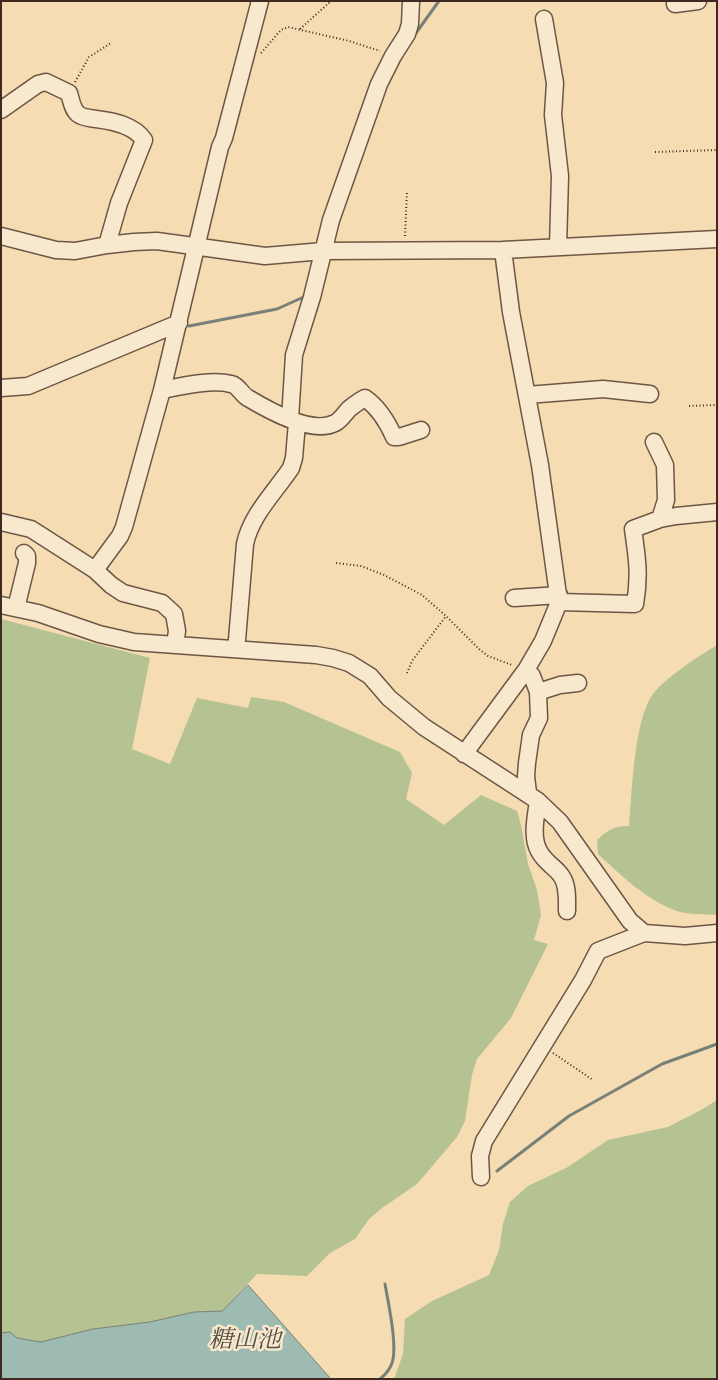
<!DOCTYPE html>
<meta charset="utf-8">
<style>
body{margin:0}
#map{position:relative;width:718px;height:1380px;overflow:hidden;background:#f5dcb3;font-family:"EB Garamond",serif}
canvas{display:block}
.frame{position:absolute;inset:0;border:2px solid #402920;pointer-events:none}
</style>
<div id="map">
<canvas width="718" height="1380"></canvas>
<div class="frame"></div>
</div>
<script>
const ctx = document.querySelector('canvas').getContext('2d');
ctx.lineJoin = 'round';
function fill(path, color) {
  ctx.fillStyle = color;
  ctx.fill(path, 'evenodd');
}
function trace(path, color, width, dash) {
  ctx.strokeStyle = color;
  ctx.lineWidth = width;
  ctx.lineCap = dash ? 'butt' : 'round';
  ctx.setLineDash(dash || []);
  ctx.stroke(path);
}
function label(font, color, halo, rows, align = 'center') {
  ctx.font = font + ' "EB Garamond","Noto Serif JP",serif';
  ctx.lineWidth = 5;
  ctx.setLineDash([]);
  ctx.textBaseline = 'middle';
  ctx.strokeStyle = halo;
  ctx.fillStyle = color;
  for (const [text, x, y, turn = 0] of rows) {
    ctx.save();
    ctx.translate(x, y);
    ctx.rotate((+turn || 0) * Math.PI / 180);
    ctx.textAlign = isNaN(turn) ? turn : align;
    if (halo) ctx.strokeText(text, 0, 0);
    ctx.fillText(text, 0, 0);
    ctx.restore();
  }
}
const green = new Path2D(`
 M1,619L150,658L132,749L170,764L197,698L248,708L251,697L284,702L400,752L412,773L406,799L444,825L481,795L517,811L521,825L528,864L537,890L541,915L534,940L548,944L511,1018L477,1059L472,1075L465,1121L457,1137L417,1184L382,1208L369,1219L355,1239L330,1253L307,1276L257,1274L222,1311L194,1312L150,1322L93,1329L41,1342L16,1338L10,1332L1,1333Z
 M717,645V915C705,914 689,915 677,911C646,900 622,876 598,854L597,840C608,830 614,826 629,826C632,793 634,719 653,694C665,678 699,656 717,645Z
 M717,1100V1379H394L403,1354L405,1319L432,1301L489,1275L499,1250L503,1224L510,1202L528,1186L568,1167L608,1140L668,1127L701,1110Z`);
const water = new Path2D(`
 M248,1285L331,1379H1V1333L10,1332L17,1338L41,1342L93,1329L150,1322L194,1312L222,1311Z`);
const stream = new Path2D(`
 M416,33L439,1
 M189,326L277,309L306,296
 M497,1171L569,1116L662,1064L717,1044
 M380,1379C385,1375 390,1369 392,1363C398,1346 388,1302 385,1284`);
const path = new Path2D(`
 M300,29L331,1
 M261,53L281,30L288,27L349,41L380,51
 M75,82L89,57L111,43
 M655,152L717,150
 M405,236L407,192
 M689,406L717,405
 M336,563L361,566L384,575L422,595L446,616L479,649L488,656L512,665
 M407,673L412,661L446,616
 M553,1053L593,1080`);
const minor = new Path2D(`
 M675,4L698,1
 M544,19L555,83L553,115L560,176L558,247
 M1,110L38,84L46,82L69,93C71,99 72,109 78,114C83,118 90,118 96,119C113,121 134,125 144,140L119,203L107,245
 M1,236L56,250L75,251L107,245L134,242L157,241L265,256L323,251L503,250L717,239
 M1,388L28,386L179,323
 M162,390C182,386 212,379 231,384C238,385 242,395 248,398C268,410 312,435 335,423C341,420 345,413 349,409C354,405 359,401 365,398C379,408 387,421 394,437H399L421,430
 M527,395L603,389L650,394
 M290,419L294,355L312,297L331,220L379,84L393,56L407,34L410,24L411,1
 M654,442L665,465L666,500L660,519
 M1,522L31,529L95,570L111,585L123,593L162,603L174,614L177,631L175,645
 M95,570L120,536L124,527L162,390L220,147L224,138L260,1
 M514,598L559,595
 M559,602L635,604C640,576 637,556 633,529L660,519L676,516L717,512
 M1,605L38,613L99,634L134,642L316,655L333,658L349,663L370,676L389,698L424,727L538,801L560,822L630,921L644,933
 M16,608L27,563V556L24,553
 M235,649L237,640L245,544C251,515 275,492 291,468L294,458L297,423
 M526,670L532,676L538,692L539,718L531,735L527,763L526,776L528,793
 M538,692L560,685L578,683
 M464,754L526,670L543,641L559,602L540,465L511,312L503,250
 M538,801C536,816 531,837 539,851C545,863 557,868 562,877C568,886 567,900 567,911
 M481,1177L480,1156L484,1141L583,980L598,951L644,933L685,936L717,933`);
const waterNames = [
 ["糖山池",245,1340]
];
fill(green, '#b5c291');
fill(water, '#9dbbb1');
trace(water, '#788177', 1);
trace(stream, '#788177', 3);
trace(minor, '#6d5645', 19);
trace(path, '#402920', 2, [1, 2.5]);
trace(minor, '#f8e8ce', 16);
label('italic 24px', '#574e44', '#f8e8ce', waterNames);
</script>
